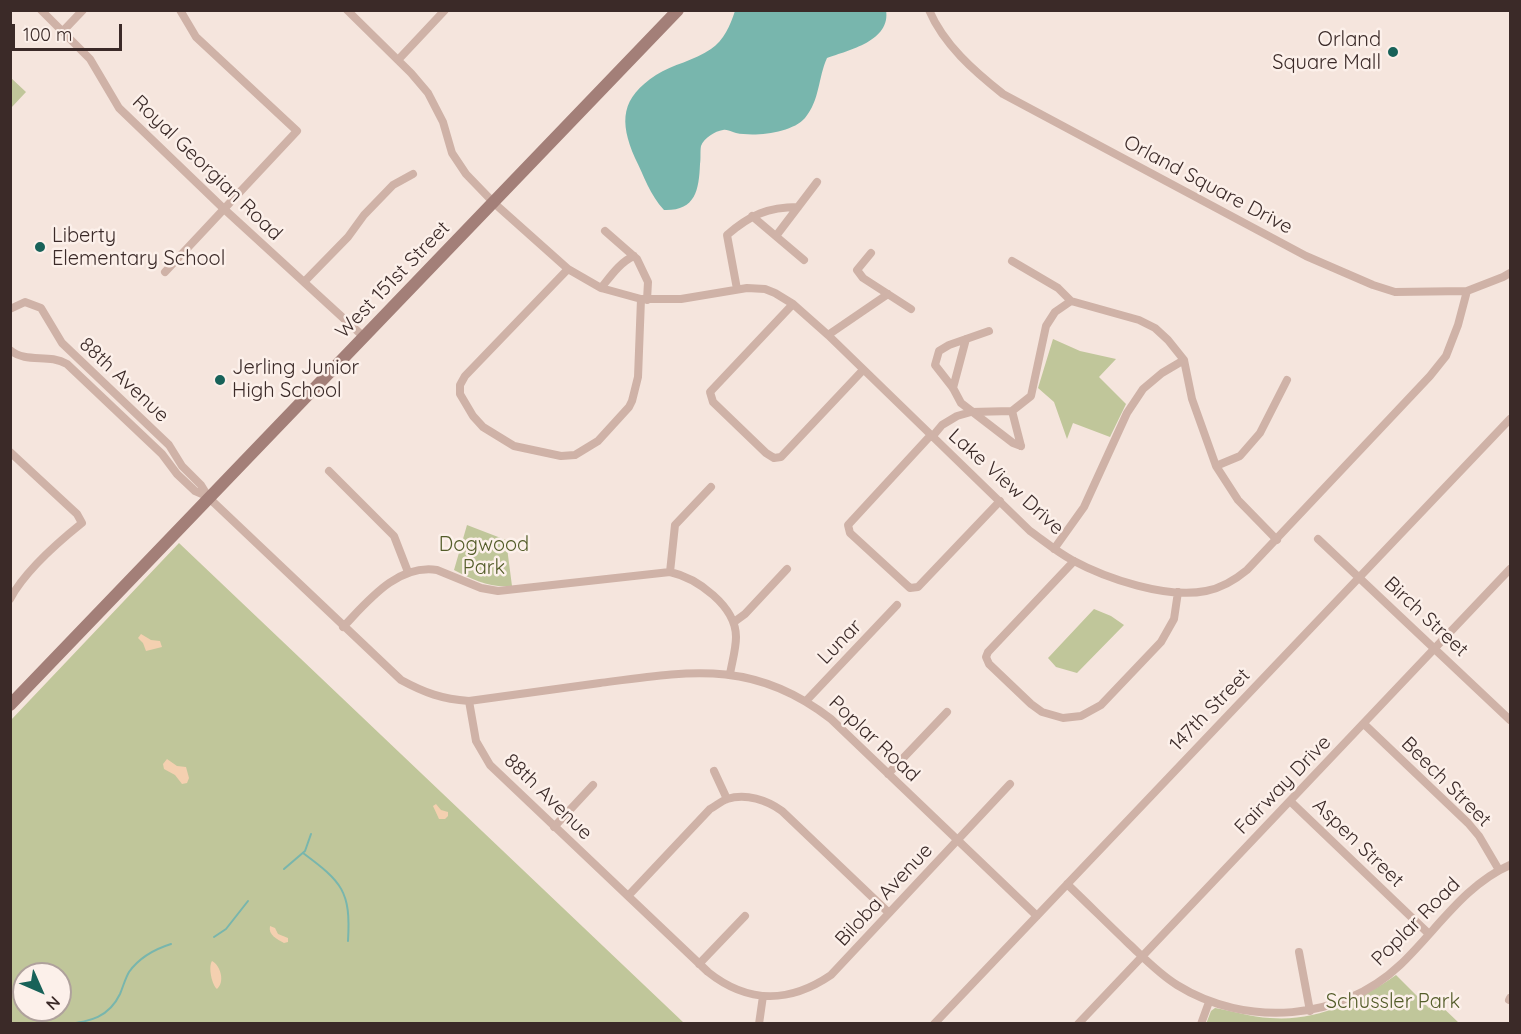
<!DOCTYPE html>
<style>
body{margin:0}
#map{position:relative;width:1521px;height:1034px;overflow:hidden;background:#f5e5dd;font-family:Quicksand,sans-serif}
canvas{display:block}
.frame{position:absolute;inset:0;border:12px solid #3b2a28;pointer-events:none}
.north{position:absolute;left:12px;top:962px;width:60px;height:60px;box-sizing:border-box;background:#fcf0ea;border:2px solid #afa19c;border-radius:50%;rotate:135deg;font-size:16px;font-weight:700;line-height:24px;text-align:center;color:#3b2a28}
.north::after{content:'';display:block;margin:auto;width:21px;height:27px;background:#186259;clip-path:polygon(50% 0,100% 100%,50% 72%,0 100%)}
.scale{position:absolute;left:12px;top:24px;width:110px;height:27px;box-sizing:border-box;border:3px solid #3b2a28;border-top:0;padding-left:8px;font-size:18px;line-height:21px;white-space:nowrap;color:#3b2a28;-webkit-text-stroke:4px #fcf0ea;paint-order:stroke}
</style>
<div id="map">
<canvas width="1521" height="1034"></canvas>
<div class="frame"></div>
<div class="north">N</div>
<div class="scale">100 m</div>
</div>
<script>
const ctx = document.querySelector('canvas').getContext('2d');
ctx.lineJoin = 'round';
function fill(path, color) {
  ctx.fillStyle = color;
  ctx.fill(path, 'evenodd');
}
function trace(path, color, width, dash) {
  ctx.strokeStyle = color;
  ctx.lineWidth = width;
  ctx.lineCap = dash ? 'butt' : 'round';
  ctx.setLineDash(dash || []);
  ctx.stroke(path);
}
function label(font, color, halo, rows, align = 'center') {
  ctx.font = font + ' Quicksand,sans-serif';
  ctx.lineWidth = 5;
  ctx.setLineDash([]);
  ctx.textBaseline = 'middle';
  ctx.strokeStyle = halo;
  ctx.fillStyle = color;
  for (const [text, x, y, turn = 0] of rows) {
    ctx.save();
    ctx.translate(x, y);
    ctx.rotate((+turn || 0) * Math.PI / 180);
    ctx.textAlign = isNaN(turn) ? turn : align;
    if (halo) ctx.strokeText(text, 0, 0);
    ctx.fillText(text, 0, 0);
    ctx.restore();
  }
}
const green = new Path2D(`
 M10,77L26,92L11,108H10Z
 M1053,339L1080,351L1116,359L1099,377L1126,404L1110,437L1073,423L1067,439L1054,402L1038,388Z
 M467,525L506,540L512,586C490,588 473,580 454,570Z
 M179,543L684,1023L11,1024V720ZM24,974H60V1010H24Z
 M1094,609L1111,616L1124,625L1077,673L1056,667L1048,658Z
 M1396,975L1429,1008L1436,1001L1459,1023L1206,1024L1211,1011L1215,1008C1233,1011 1251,1017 1270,1018C1316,1022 1359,1001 1396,975Z`);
const sand = new Path2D(`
 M141,634L151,640L160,641L162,647L146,651L143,643L138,638Z
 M167,759L177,766L186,767L189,778L187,783L182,784L175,775L164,769L163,764Z
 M436,804L441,810L448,812V816L445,819H439L433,806Z
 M270,926L275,928L278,934L288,938V942L284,943C277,939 268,935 270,926Z
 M212,961C221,966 225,982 217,989C212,985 208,967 212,961Z`);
const water = new Path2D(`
 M735,11L886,10C891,41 849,50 827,58C818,78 820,100 805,118C792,133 755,137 736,133C731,132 728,129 723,130C715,131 704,138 701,146C700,151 701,159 700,164C699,191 695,211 664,210C650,195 644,176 635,158C619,121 621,98 656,75C673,64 694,61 711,49C724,40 730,26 735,11Z`);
const stream = new Path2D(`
 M303,853C342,882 351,891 348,941
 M284,869L305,851L311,834
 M214,937L226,929L248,901
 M66,1024C90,1022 109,1017 120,994C123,987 125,979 129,972C139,958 155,949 171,944`);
const street = new Path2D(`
 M41,10L90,59L119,108L223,208L365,338
 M347,10L411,73L428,93L443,122L452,153L466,174L494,203L568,269L601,288L641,299H681L747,288L765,289L775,293L793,304L828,335L1030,531C1044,541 1057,552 1072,560C1107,579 1167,599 1206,591C1222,588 1235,580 1247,570L1430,376L1446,356L1458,325L1467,291
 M929,10C944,45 974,71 1003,94L1306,256L1373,285L1395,292L1467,291L1503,277L1510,273
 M63,31L83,10
 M398,60L445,10
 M752,216L804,260
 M605,231L637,259L648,282L647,300
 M776,236L817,182
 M871,253L857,270L863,278L911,309
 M1012,261L1058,288L1071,301
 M568,269L465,376L460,385V394L473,416L483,427L514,446L561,456L575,455L598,441L629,407L632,401L638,377L641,299
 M165,272L297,131L196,37L180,10
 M304,282L348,237L364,215L393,185L413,174
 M601,288C610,277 620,262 634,256
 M737,289L727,235C750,215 768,207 798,207
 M793,304L710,392L713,402L766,453L774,458L781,457L863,370
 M10,309L25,302L41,308L62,343L169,445L182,466L201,485L209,498L401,680C425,693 442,699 469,701C513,695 557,689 600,683C690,671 754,659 831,719L1037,916
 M989,331L949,345L939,351L935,365L953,388L961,403L1013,443L1021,446
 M828,335L888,294
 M10,350C27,364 48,353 67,364L162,454L177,474L195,491L209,497
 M953,388L966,339
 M1012,411L1021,446
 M931,435L848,525L850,533L910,588L918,587L1000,501
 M932,437L942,425L957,416L971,412L1012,411L1031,396L1046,326L1055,312L1071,301L1139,320L1155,328L1168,340L1184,360L1192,399L1216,466L1238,500L1277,540
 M10,452L77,514L82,523C57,543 25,571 10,599
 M1216,466L1240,456L1260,433L1287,380
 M329,471L394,536L408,572
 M1318,539L1510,720
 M1054,549L1084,507L1127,413L1143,389L1162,373L1184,360
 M1074,561L988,652L986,657L989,664L1031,704L1042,712L1063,718L1081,716L1101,705L1161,642L1174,619L1178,592
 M670,572L675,525L711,487
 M734,622L745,614L787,569
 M343,627C368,601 397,564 437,570L481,588L498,591L670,572C697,578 736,606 736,637C736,649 732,662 730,674
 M469,701L476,741L490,765L708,972C748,1004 790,1003 831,975L1010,784
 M806,701L897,605
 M1364,724L1468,823L1479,836L1499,870
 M714,771L727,799
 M888,774L947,712
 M1290,801L1429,934
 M554,827L593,785
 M1067,884C1088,904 1108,924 1129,944C1144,958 1159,974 1177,985C1246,1028 1341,1021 1400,965C1436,931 1464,885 1510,865
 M628,896L710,809C716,806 721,801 727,799C746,793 767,800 782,811L889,913
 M1299,952L1310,1011
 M699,964L745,916
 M1509,1000L1510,998
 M759,1024L763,996
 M934,1024L1510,419
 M1078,1024L1510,569
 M1201,1024L1209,1002`);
const secondary = new Path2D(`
 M10,705L678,10`);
const markers = [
 [1393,52,6,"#186259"],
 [40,247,6,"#186259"],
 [220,380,6,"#186259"]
];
const poiNames = [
 ["Orland",1381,40,"right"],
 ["Square Mall",1381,63,"right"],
 ["Liberty",52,236],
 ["Elementary School",52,259],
 ["Jerling Junior",232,368],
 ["High School",232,391]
];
const streetNames = [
 ["Royal Georgian Road",207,168,44],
 ["Orland Square Drive",1208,185,28],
 ["West 151st Street",393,280,-46],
 ["88th Avenue",124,380,43],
 ["Lake View Drive",1006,482,42],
 ["Birch Street",1426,617,43],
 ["Lunar",840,642,-46],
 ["147th Street",1210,710,-46],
 ["Poplar Road",874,739,43],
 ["Beech Street",1446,782,45],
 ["Fairway Drive",1283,785,-46],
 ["88th Avenue",548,797,44],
 ["Aspen Street",1358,843,44],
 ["Biloba Avenue",884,895,-47],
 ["Poplar Road",1416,922,-45]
];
const parkNames = [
 ["Dogwood",484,545],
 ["Park",484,568],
 ["Schussler Park",1393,1002]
];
fill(green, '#c0c69a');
fill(sand, '#f4d0b0');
fill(water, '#78b6ad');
trace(stream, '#78b6ad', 2);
trace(street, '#cfb2a7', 8);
trace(secondary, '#a37f78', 12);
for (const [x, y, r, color] of markers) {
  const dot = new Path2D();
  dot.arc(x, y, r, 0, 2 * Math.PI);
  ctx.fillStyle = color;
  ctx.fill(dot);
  trace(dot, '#fcf0ea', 2);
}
label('20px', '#3b2a28', '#fcf0ea', poiNames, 'left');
label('20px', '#3b2a28', '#fcf0ea', streetNames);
label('20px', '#535c29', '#fcf0ea', parkNames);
</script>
